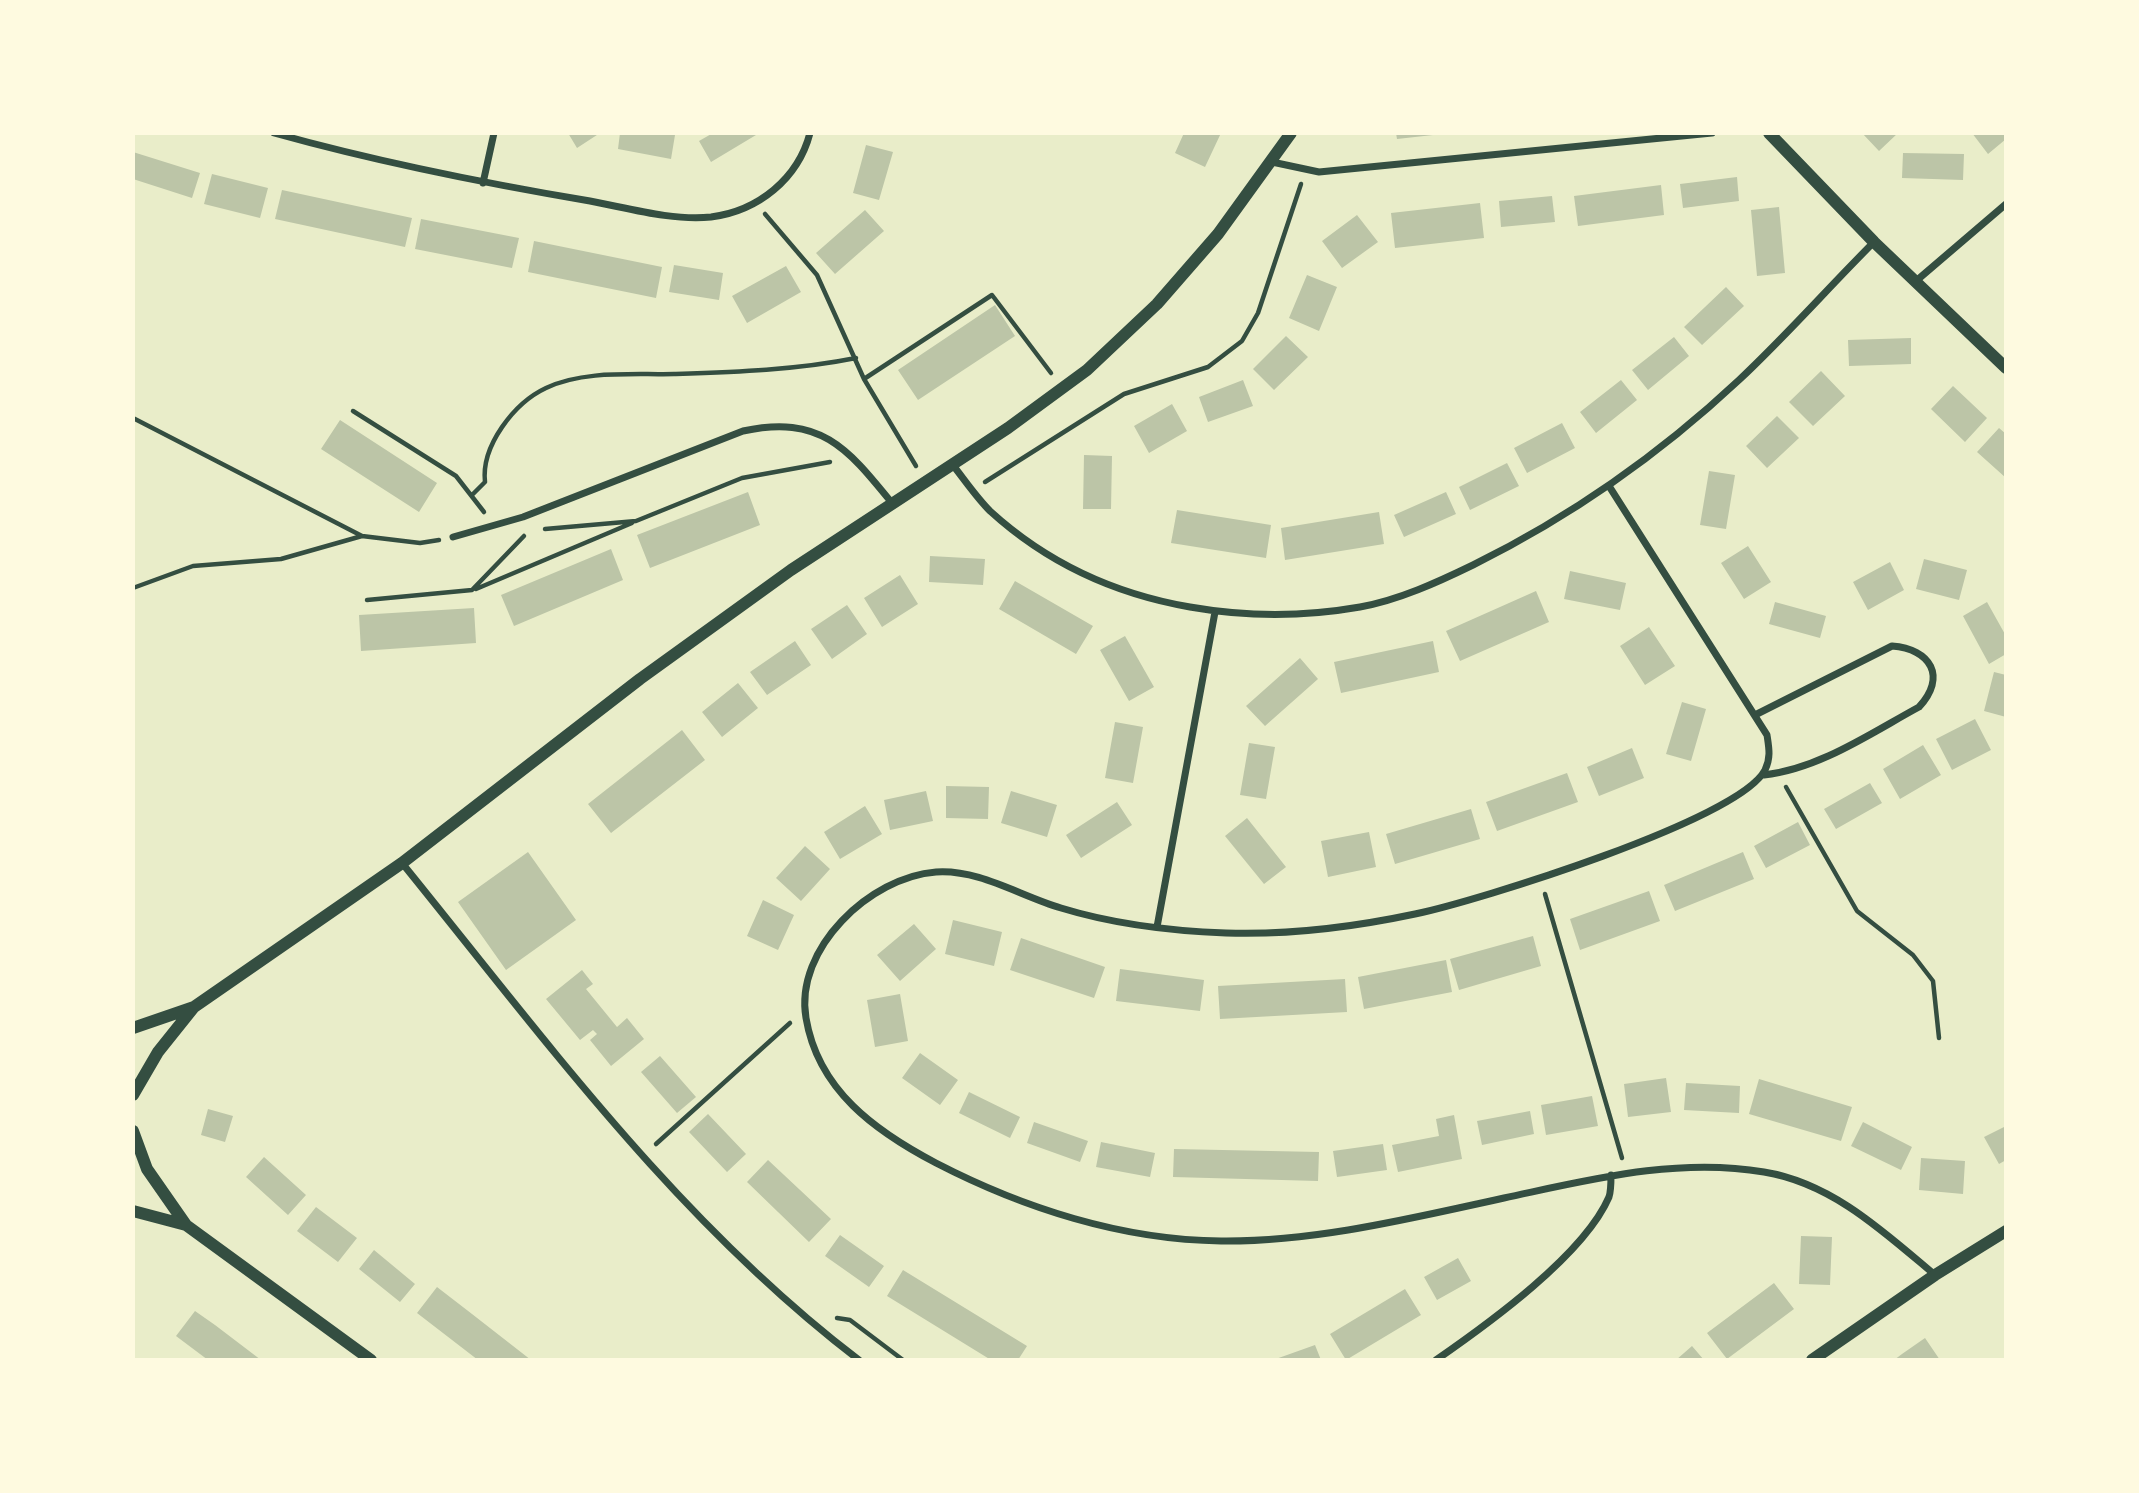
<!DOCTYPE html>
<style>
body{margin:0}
#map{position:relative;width:2139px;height:1493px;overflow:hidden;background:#e9edc9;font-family:"Space Grotesk",sans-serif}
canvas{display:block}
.frame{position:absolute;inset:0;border:135px solid #fefae0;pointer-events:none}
</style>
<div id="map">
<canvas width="2139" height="1493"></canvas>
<div class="frame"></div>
</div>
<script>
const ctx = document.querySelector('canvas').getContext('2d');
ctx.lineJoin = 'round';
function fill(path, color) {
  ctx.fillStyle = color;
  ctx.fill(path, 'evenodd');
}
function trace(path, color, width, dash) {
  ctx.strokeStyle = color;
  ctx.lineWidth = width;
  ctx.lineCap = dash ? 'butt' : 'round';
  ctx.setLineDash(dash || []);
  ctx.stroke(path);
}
const building = new Path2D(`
 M568,133H600L577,148Z
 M620,133L675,135L671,159L618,149Z
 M713,133H755L756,135L711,162L699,141Z
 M1184,133H1221L1205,167L1175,153Z
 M1396,133H1433V135L1397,139Z
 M1862,133H1898L1879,151Z
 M1972,133H2006V139L1988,154Z
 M866,145L893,152L879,200L853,193Z
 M133,152L200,173L192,198L133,179Z
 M1903,153L1964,154L1963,180L1902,178Z
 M212,174L268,188L260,218L204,204Z
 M1737,177L1739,201L1683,208L1680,184Z
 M1661,185L1664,215L1578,226L1574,196Z
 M282,190L412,218L405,247L275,219Z
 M1552,196L1555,222L1501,227L1499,201Z
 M1480,203L1484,238L1395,248L1391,213Z
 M1779,207L1785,273L1757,276L1751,210Z
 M865,210L884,231L835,274L816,253Z
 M1357,215L1378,242L1342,268L1322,241Z
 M421,219L519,238L512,268L415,249Z
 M534,241L662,267L656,298L528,272Z
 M674,265L723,273L719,300L669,292Z
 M786,266L801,292L747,323L732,296Z
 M1307,275L1337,287L1319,331L1289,318Z
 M1726,287L1744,306L1702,345L1684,327Z
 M995,305L1015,336L918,400L898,370Z
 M1286,336L1308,357L1274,390L1253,369Z
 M1674,337L1689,356L1648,390L1632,370Z
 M1911,338V364L1849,366L1848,340Z
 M1821,371L1845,396L1813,426L1789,402Z
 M1243,380L1253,406L1208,422L1199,397Z
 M1621,380L1637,400L1596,433L1580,412Z
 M1953,386L1987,418L1965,442L1931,409Z
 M1172,404L1187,431L1149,453L1134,426Z
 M1777,416L1799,438L1767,468L1746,446Z
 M340,420L437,483L419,512L321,449Z
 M1562,423L1575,448L1527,473L1514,448Z
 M1999,428L2006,434V478L1977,452Z
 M1084,455L1112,456L1111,509H1083Z
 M1507,463L1519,486L1470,510L1459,487Z
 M1709,471L1735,475L1726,529L1700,525Z
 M748,492L760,525L650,568L637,535Z
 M1446,492L1456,514L1404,537L1394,515Z
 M1177,510L1271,525L1266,558L1171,543Z
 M1379,512L1384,544L1285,560L1281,528Z
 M1748,546L1771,582L1744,599L1721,563Z
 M611,549L623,580L514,626L501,595Z
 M930,556L985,559L983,585L929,582Z
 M1924,559L1967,570L1959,600L1916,589Z
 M1890,562L1904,590L1868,610L1853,582Z
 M1570,571L1626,583L1620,610L1564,599Z
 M900,575L918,604L882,627L864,598Z
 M1015,581L1093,626L1076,654L999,609Z
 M1536,591L1549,622L1460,661L1446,631Z
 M1775,602L1826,616L1820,638L1769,624Z
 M1987,602L2006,636V654L1989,664L1963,616Z
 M847,605L867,634L832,659L811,629Z
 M474,608L476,643L361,651L359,615Z
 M1649,627L1675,666L1645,685L1620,646Z
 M1125,636L1154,687L1129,701L1100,650Z
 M795,641L811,665L767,695L750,672Z
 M1433,641L1439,672L1341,693L1334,662Z
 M1300,658L1318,679L1265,726L1246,706Z
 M1994,672L2006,675V717L1984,711Z
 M738,683L758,708L722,737L702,712Z
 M1682,702L1706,709L1691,761L1666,754Z
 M1975,719L1991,750L1952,770L1936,739Z
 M1115,722L1143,727L1133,783L1105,778Z
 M682,730L705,760L611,833L588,804Z
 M1249,743L1275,747L1266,799L1240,795Z
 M1923,745L1941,775L1900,799L1883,769Z
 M1632,748L1644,778L1599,796L1587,767Z
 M1567,773L1578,802L1497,831L1486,802Z
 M1870,783L1882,803L1836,829L1824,809Z
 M946,786L989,787L988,819L946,818Z
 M926,791L933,821L890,830L884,800Z
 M1011,791L1057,805L1047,837L1001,823Z
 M1117,802L1132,825L1081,858L1066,835Z
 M865,806L882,834L840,859L824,832Z
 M1471,809L1480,839L1395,864L1386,834Z
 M1247,818L1286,867L1264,884L1225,836Z
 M1798,822L1810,845L1766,868L1754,846Z
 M1369,832L1376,867L1328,877L1321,841Z
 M805,846L830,869L801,901L776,878Z
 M528,852L576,920L506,970L458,902Z
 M1743,852L1754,879L1675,911L1664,885Z
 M1649,891L1660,921L1580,950L1570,919Z
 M763,900L794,915L778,950L747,936Z
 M953,920L1002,932L994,966L945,954Z
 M914,924L936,949L900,981L877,955Z
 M1533,936L1541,966L1459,990L1450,959Z
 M1021,938L1105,967L1094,998L1010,970Z
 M1446,960L1452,992L1364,1009L1358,977Z
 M1120,969L1204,980L1200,1011L1116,1001Z
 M582,970L593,984L586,989L617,1027L627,1018L644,1039L611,1066L590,1040L597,1034L593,1030L580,1040L546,999Z
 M1345,979L1347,1012L1220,1019L1218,986Z
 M900,994L908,1041L875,1047L867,1000Z
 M920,1053L958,1080L940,1105L902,1078Z
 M660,1056L696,1097L677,1113L641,1072Z
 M1666,1078L1671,1112L1628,1117L1624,1084Z
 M1759,1079L1852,1107L1841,1141L1749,1114Z
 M1686,1083L1740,1086L1739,1113L1684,1110Z
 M969,1092L1020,1117L1010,1138L959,1113Z
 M1592,1096L1598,1126L1546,1135L1541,1105Z
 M208,1109L233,1116L225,1142L201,1135Z
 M1530,1111L1534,1134L1482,1145L1477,1121Z
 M708,1114L746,1154L727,1172L689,1132Z
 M1454,1115L1462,1159L1398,1172L1392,1145L1439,1136L1436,1119Z
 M1034,1122L1088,1141L1080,1162L1027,1143Z
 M1863,1122L1912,1147L1901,1170L1851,1146Z
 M2006,1126V1160L1999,1164L1984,1137Z
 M1101,1142L1155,1153L1150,1177L1096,1167Z
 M1383,1144L1387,1170L1337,1177L1333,1151Z
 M1174,1149L1319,1152L1318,1181L1173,1177Z
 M264,1157L306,1195L288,1215L246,1177Z
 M1921,1158L1965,1161L1963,1194L1919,1190Z
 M768,1160L831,1219L809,1242L747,1182Z
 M316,1207L357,1238L338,1262L297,1231Z
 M840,1235L884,1266L869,1287L825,1256Z
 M1801,1236L1832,1237L1830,1285L1799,1284Z
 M374,1250L415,1284L400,1302L359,1269Z
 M1458,1258L1471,1281L1437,1300L1424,1277Z
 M903,1270L1027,1346L1018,1360H991L887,1296Z
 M1774,1283L1794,1309L1727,1359L1707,1333Z
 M437,1287L472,1314L531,1360H478L417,1313Z
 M1405,1289L1421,1315L1346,1360L1330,1334Z
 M195,1311L215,1325L261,1360H208L176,1336Z
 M1925,1338L1940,1360H1894L1902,1354Z
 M1315,1345L1321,1360H1273Z
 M1692,1346L1704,1360H1676Z`);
const path = new Path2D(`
 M765,214L817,275L864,379L916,466
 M864,379L992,295L1051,373
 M353,411L456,476L484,512
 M133,418L362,536L420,543L439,540
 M985,482L1124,394L1208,367L1242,341L1258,313L1301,184
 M473,494L485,482C481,446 514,403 546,388C584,370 633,375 674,374C734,372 797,370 856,358
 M545,529L636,521L742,478L830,462
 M133,588L193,566L281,559L362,536
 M476,589L632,523
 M367,600L472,590L524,536
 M1786,787L1857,911L1913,955L1933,981L1939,1038
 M1545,894L1622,1158
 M656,1144L790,1023
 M837,1318L850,1320L903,1360`);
const minor = new Path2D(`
 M274,133C378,162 483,183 590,201C628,208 672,221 711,217C758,211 798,179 810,133
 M1272,162L1319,172L1712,133
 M483,183L494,133
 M1916,281L2006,204
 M952,464C964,479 976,497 990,511C1047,563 1115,594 1190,607C1247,617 1303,617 1360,607C1399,600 1438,582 1473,565C1570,517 1660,454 1739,380C1786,336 1828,288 1874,242
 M1609,486L1767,735C1769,748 1771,758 1765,770C1739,820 1477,901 1415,914C1354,927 1289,935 1226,933C1171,931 1113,924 1061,908C1020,896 979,869 936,872C870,877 794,949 806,1018C818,1090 875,1131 936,1163C1023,1208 1122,1240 1221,1241C1315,1242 1412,1218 1504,1198C1589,1180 1676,1157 1764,1172C1832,1183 1884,1232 1935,1275
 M453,537L523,517L743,431C821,414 848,449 892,503
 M1755,715L1892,646C1931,649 1947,677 1919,707C1871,733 1819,769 1764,775
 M402,863C544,1038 678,1222 859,1360
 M1157,927L1215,612
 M1436,1360C1488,1324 1584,1255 1609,1197C1611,1191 1611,1182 1611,1175`);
const tertiary = new Path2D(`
 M1769,133L1874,242L2006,368
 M133,1028L194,1007L402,863L640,679L791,570L1008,428L1087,370L1157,304L1218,234L1291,133
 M133,1095L158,1052L194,1007
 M133,1131L147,1169L186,1225L371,1360
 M133,1211L186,1225
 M1812,1360L1935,1275L2006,1231`);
fill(building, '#bcc5a7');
trace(path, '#344e41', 4.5);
trace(minor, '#344e41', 7);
trace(tertiary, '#344e41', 12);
</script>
